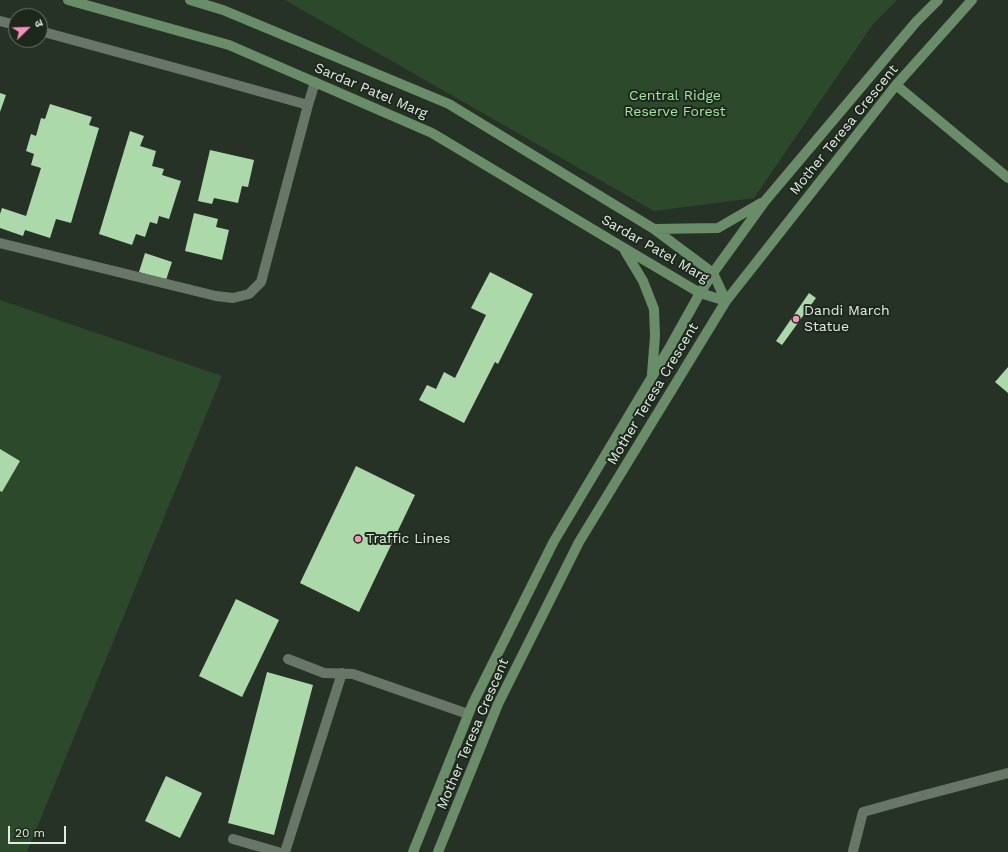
<!DOCTYPE html>
<meta charset="utf-8">
<style>
body{margin:0}
#map{position:relative;width:1008px;height:852px;overflow:hidden;background:#263225;font-family:"Work Sans","Noto Sans Devanagari",sans-serif}
canvas{display:block}
.north{position:absolute;left:8px;top:8px;width:40px;height:40px;box-sizing:border-box;background:#1c281b;border:1px solid #6b766b;border-radius:50%;rotate:67deg;font-size:11px;font-weight:700;line-height:16px;text-align:center;color:#e2eae2}
.north::after{content:'';display:block;margin:auto;width:14px;height:18px;background:#fd8ebe;clip-path:polygon(50% 0,100% 100%,50% 72%,0 100%)}
.scale{position:absolute;left:8px;top:826px;width:58px;height:18px;box-sizing:border-box;border:2px solid #e2eae2;border-top:0;padding-left:5px;font-size:12px;line-height:14px;white-space:nowrap;color:#e2eae2;-webkit-text-stroke:3px #1c281b;paint-order:stroke}
</style>
<div id="map">
<canvas width="1008" height="852"></canvas>
<div class="north">उ</div>
<div class="scale">20 m</div>
</div>
<script>
const ctx = document.querySelector('canvas').getContext('2d');
ctx.lineJoin = 'round';
function fill(path, color) {
  ctx.fillStyle = color;
  ctx.fill(path, 'evenodd');
}
function trace(path, color, width, dash) {
  ctx.strokeStyle = color;
  ctx.lineWidth = width;
  ctx.lineCap = dash ? 'butt' : 'round';
  ctx.setLineDash(dash || []);
  ctx.stroke(path);
}
function label(font, color, halo, rows, align = 'center') {
  ctx.font = font + ' "Work Sans",sans-serif';
  ctx.lineWidth = 4;
  ctx.setLineDash([]);
  ctx.textBaseline = 'middle';
  ctx.strokeStyle = halo;
  ctx.fillStyle = color;
  for (const [text, x, y, turn = 0] of rows) {
    ctx.save();
    ctx.translate(x, y);
    ctx.rotate((+turn || 0) * Math.PI / 180);
    ctx.textAlign = isNaN(turn) ? turn : align;
    if (halo) ctx.strokeText(text, 0, 0);
    ctx.fillText(text, 0, 0);
    ctx.restore();
  }
}
const green = new Path2D(`
 M285,0H897L873,24L754,198L654,211Z
 M0,300L222,376L27,852H0Z`);
const building = new Path2D(`
 M0,93L6,95L0,112Z
 M50,104L92,117L89,125L99,128L71,223L56,219L50,238L25,230L23,236L0,228V214L2,208L26,216L41,168L31,165L34,154L26,151L31,134L36,136L41,118L45,119Z
 M130,131L144,136L140,146L156,151L152,166L164,169L162,175L181,181L169,219L159,216L157,224L150,222L145,237L136,234L132,245L99,234Z
 M210,150L254,160L248,187L242,186L238,203L214,198L212,204L198,201Z
 M194,213L218,219L216,227L229,230L222,260L185,251Z
 M145,253L172,262L166,280L139,272Z
 M490,272L533,294L498,364L495,362L464,423L419,400L427,385L436,389L444,372L455,378L486,315L471,308Z
 M809,293L816,298L782,345L776,341Z
 M1008,367V393L995,382Z
 M0,449L20,461L2,492L0,491Z
 M356,466L415,495L359,612L300,583Z
 M236,599L279,620L242,697L199,676Z
 M267,672L313,685L274,835L228,823Z
 M166,776L202,793L180,838L145,821Z`);
const minor = new Path2D(`
 M0,21L16,25
 M40,31L194,73L308,105
 M0,243L216,296L233,298L249,294L261,282L308,105L315,82
 M288,659L324,673L353,674L468,714
 M233,839L278,852
 M853,851L863,812L917,797L1008,773
 M285,852L342,673`);
const secondary = new Path2D(`
 M68,0L229,45L432,133L624,248L700,293L726,301
 M190,0L223,10L449,104L654,229L713,273L726,301
 M896,85L1008,178
 M654,229L718,228L761,203
 M625,251L643,281L654,309L655,336L652,374
 M413,852L473,703L554,541L671,345L700,293L713,273L765,201L916,22L938,0
 M438,852L498,704L579,542L726,301L896,85L972,0`);
const markers = [
 [796,319,4,"#fd8ebe"],
 [358,539,4,"#fd8ebe"]
];
const streetNames = [
 ["Sardar Patel Marg",371,91,23],
 ["Mother Teresa Crescent",844,130,-51],
 ["Sardar Patel Marg",655,249,30],
 ["Mother Teresa Crescent",653,394,-59],
 ["Mother Teresa Crescent",473,734,-67]
];
const parkNames = [
 ["Central Ridge",675,96],
 ["Reserve Forest",675,112]
];
const poiNames = [
 ["Dandi March",804,311],
 ["Statue",804,327],
 ["Traffic Lines",366,539]
];
fill(green, '#2c4a2b');
fill(building, '#acd9a9');
trace(minor, '#687667', 10);
trace(secondary, '#698d68', 10);
for (const [x, y, r, color] of markers) {
  const dot = new Path2D();
  dot.arc(x, y, r, 0, 2 * Math.PI);
  ctx.fillStyle = color;
  ctx.fill(dot);
  trace(dot, '#1c281b', 1.5);
}
label('14px', '#e2eae2', '#1c281b', streetNames);
label('14px', '#a4e4a1', '#1c281b', parkNames);
label('14px', '#e2eae2', '#1c281b', poiNames, 'left');
</script>
